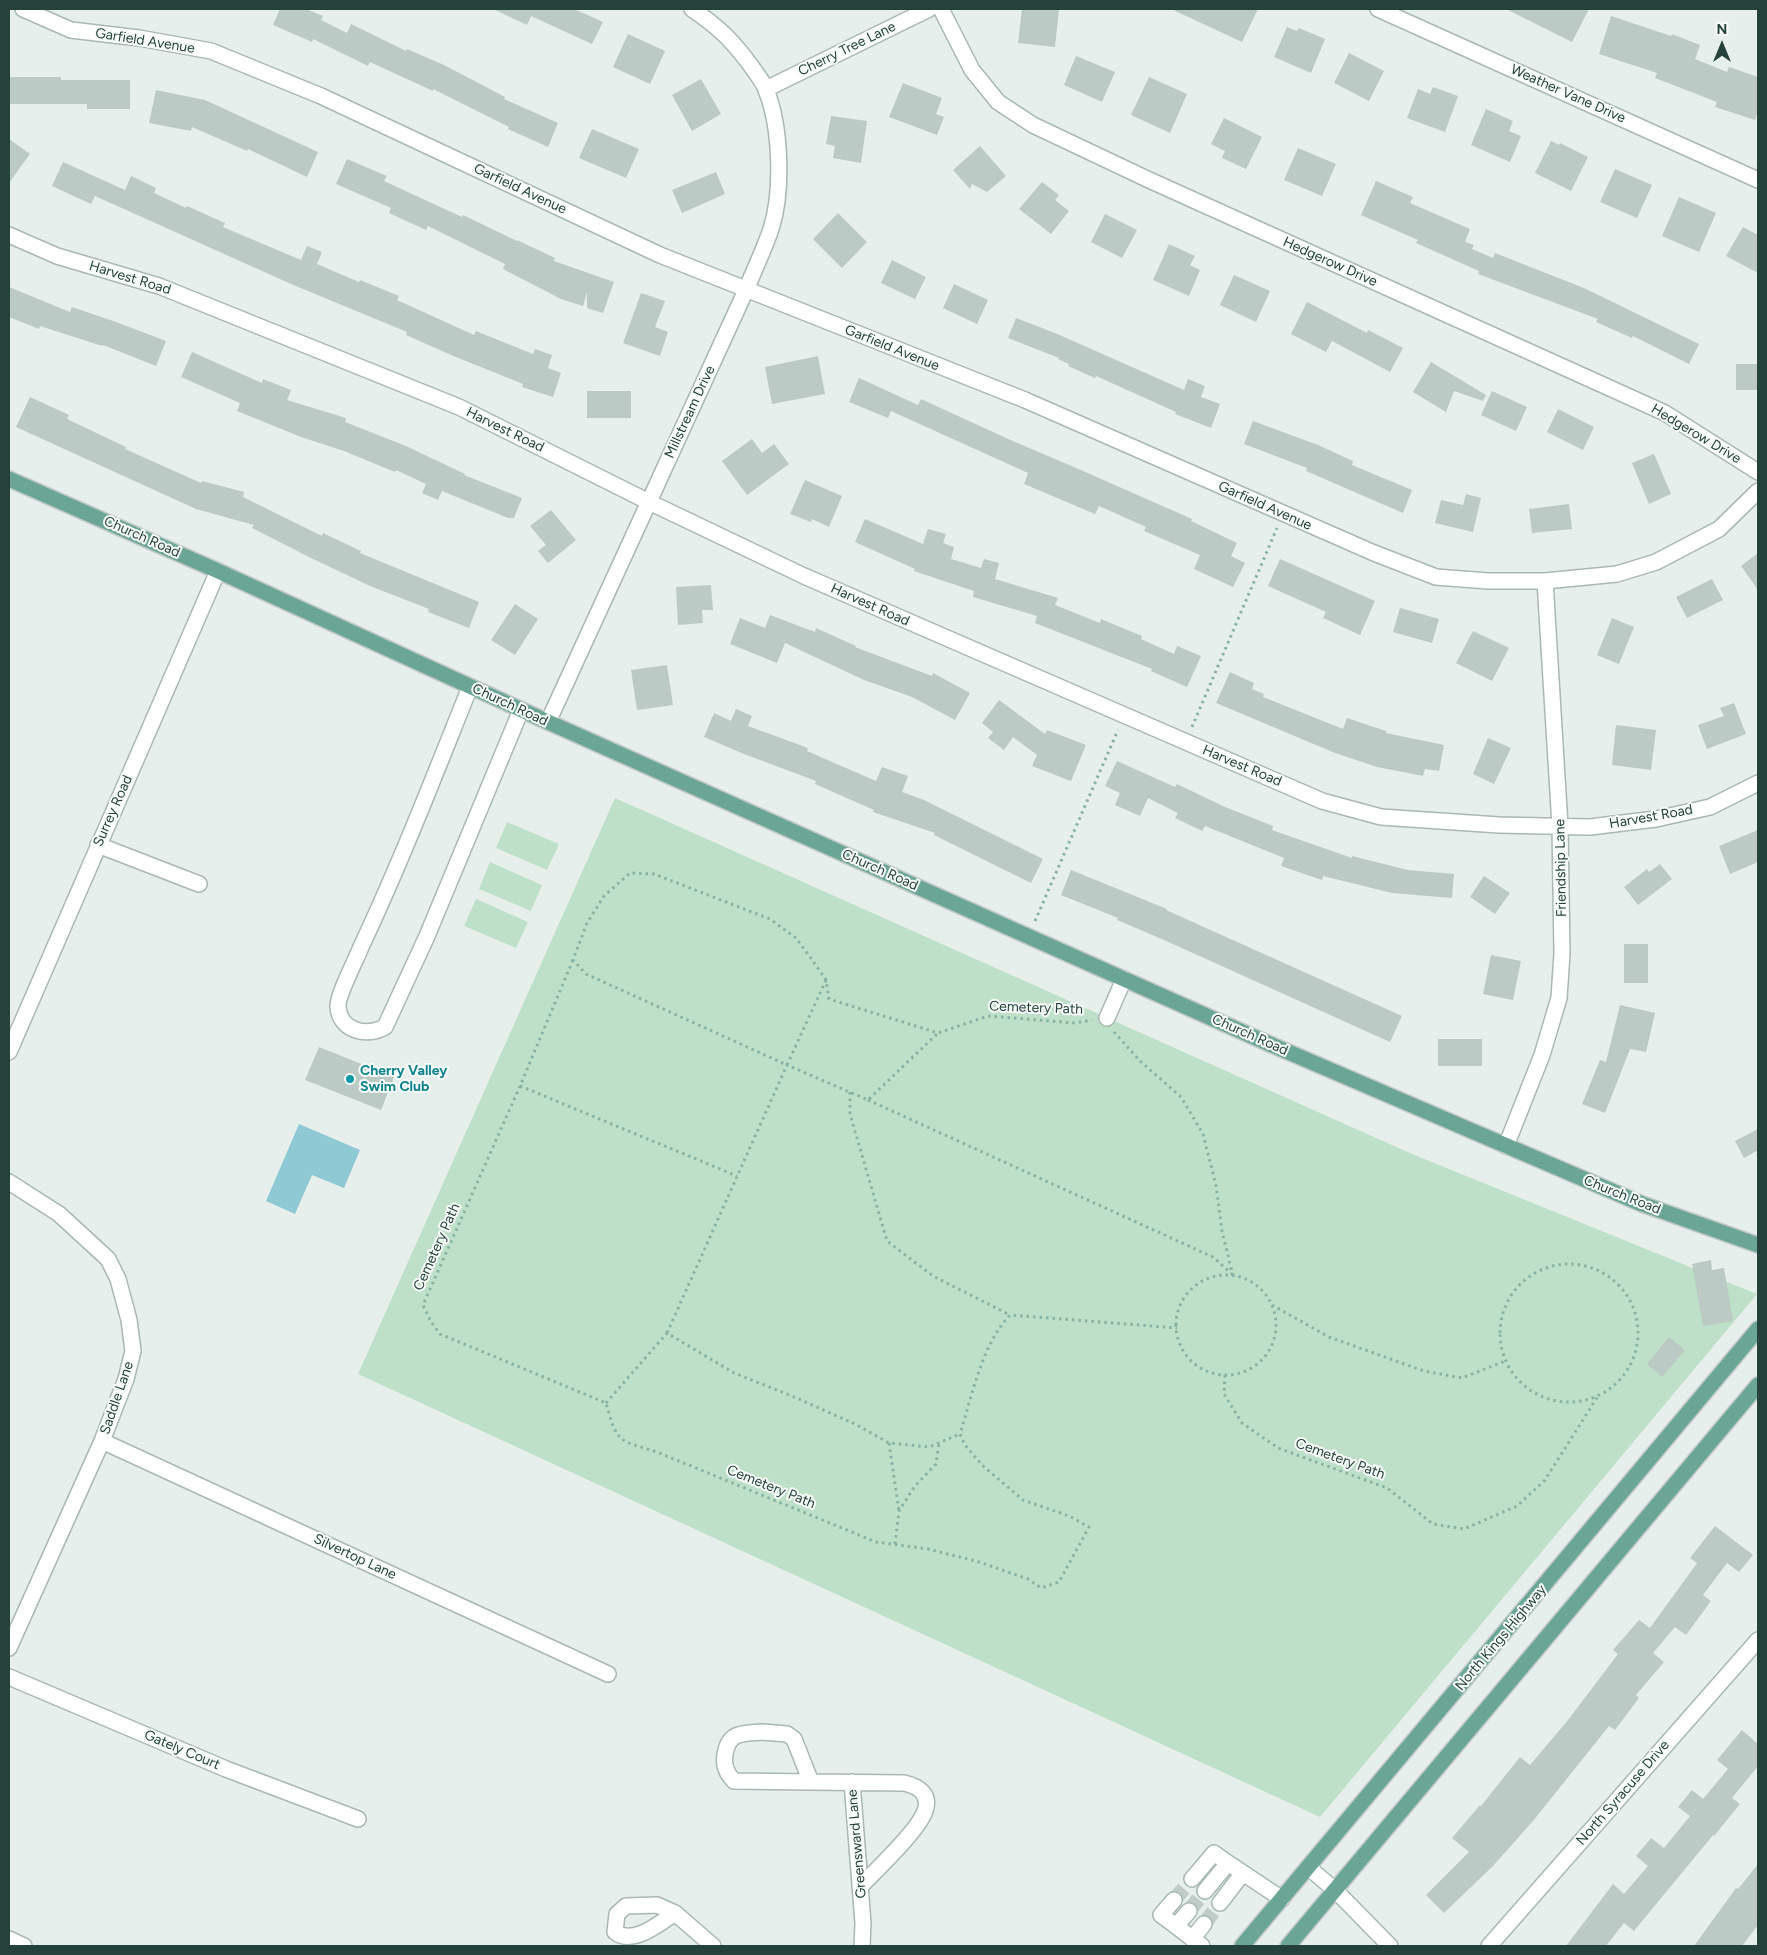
<!DOCTYPE html>
<style>
body{margin:0}
#map{position:relative;width:1767px;height:1955px;overflow:hidden;background:#e6efeb;font-family:Figtree,sans-serif}
canvas{display:block}
.frame{position:absolute;inset:0;border:10px solid #24423a;pointer-events:none}
.north{position:absolute;left:1697px;top:20px;width:50px;height:50px;-webkit-text-stroke:4px #f7fbf9;paint-order:stroke;rotate:0deg;font-size:14px;font-weight:700;line-height:20px;text-align:center;color:#24423a}
.north::after{content:'';display:block;margin:auto;width:18px;height:22px;background:#24423a;clip-path:polygon(50% 0,100% 100%,50% 72%,0 100%)}
</style>
<div id="map">
<canvas width="1767" height="1955"></canvas>
<div class="frame"></div>
<div class="north">N</div>
</div>
<script>
const ctx = document.querySelector('canvas').getContext('2d');
ctx.lineJoin = 'round';
function fill(path, color) {
  ctx.fillStyle = color;
  ctx.fill(path, 'evenodd');
}
function trace(path, color, width, dash) {
  ctx.strokeStyle = color;
  ctx.lineWidth = width;
  ctx.lineCap = dash ? 'butt' : 'round';
  ctx.setLineDash(dash || []);
  ctx.stroke(path);
}
function label(font, color, halo, rows, align = 'center') {
  ctx.font = font + ' Figtree,sans-serif';
  ctx.lineWidth = 4;
  ctx.setLineDash([]);
  ctx.textBaseline = 'middle';
  ctx.strokeStyle = halo;
  ctx.fillStyle = color;
  for (const [text, x, y, turn = 0] of rows) {
    ctx.save();
    ctx.translate(x, y);
    ctx.rotate((+turn || 0) * Math.PI / 180);
    ctx.textAlign = isNaN(turn) ? turn : align;
    if (halo) ctx.strokeText(text, 0, 0);
    ctx.fillText(text, 0, 0);
    ctx.restore();
  }
}
const green = new Path2D(`
 M615,798L1412,1154L1757,1294L1320,1817L358,1374Z
 M507,822L559,844L547,870L496,848Z
 M490,862L542,885L531,911L479,889Z
 M476,899L528,922L516,948L464,926Z`);
const water = new Path2D(`
 M299,1124L360,1150L344,1188L312,1175L295,1214L266,1201Z`);
const building = new Path2D(`
 M280,9H306L323,16L321,20L347,33L351,24L406,51L407,49L444,65L505,97L504,99L558,123L548,147L508,129L509,127L433,89V91L370,62L368,66L313,39L312,42L273,25Z
 M493,9H574L603,22L592,44L531,16L527,25Z
 M1022,9H1059L1055,47L1018,43Z
 M1171,9H1258L1242,42Z
 M1506,9H1589L1572,42Z
 M1611,16L1671,36L1672,34L1700,45L1695,59L1727,72L1729,67L1758,77V111L1755,120L1715,107L1717,102L1655,78L1657,73L1599,54Z
 M1287,27L1297,31L1299,28L1325,39L1311,73L1274,57Z
 M628,34L665,51L650,84L613,67Z
 M1349,53L1384,71L1369,101L1334,83Z
 M1076,56L1115,72L1102,102L1064,85Z
 M9,77H61V80H130V109H87V104H9Z
 M1149,77L1187,94L1170,133L1131,115Z
 M701,79L721,114L692,131L672,95Z
 M903,83L942,98L936,114L944,117L937,135L889,117Z
 M1433,87L1458,96L1445,132L1407,118L1418,89L1430,94Z
 M156,90L205,100L318,152L307,177L248,149L247,151L192,127L191,131L149,123Z
 M1486,109L1513,121L1509,131L1521,136L1510,162L1471,145Z
 M831,116L867,121L861,163L833,158L835,146L826,144Z
 M1224,118L1262,137L1246,169L1222,158L1225,151L1211,144Z
 M592,129L639,149L626,178L579,158Z
 M9,139L30,154L9,183Z
 M1551,141L1559,145L1560,143L1588,157L1571,191L1535,173Z
 M980,146L1006,176L987,192L972,184L970,189L953,170Z
 M1298,148L1336,164L1322,196L1284,180Z
 M347,159L387,176L384,181L462,217L463,215L517,241V240L555,258L554,261L614,282L603,313L587,308V292L583,306L561,299L503,269L505,264L428,226L426,230L389,213L391,208L336,184Z
 M63,162L125,190L131,176L156,188L154,193L186,208L187,206L225,223L223,227L301,260L307,246L322,252L317,264L359,282L360,280L399,296L397,300L474,335L476,331L533,354L535,349L552,355L548,368L561,373L553,397L522,387L523,384L451,355L406,335L407,332L291,284L95,196L91,204L52,186Z
 M1615,169L1652,185L1637,218L1600,202Z
 M716,172L725,194L682,213L672,190Z
 M1376,181L1413,197L1410,203L1470,229L1465,242L1474,245L1472,249L1493,258L1495,253L1584,288L1699,344L1689,364L1633,336L1632,338L1596,322L1598,319L1478,274L1479,271L1416,243L1418,240L1361,215Z
 M1042,182L1059,195L1055,200L1069,211L1051,234L1019,209Z
 M1679,197L1716,213L1699,252L1662,236Z
 M838,213L867,242L842,268L813,239Z
 M1105,214L1137,230L1122,258L1091,242Z
 M1743,227L1758,235V273L1726,256Z
 M1169,244L1195,256L1190,265L1200,270L1189,296L1153,280Z
 M892,260L926,277L915,299L881,283Z
 M1234,275L1270,291L1256,322L1220,305Z
 M954,284L988,300L977,324L943,308Z
 M9,287L70,312L72,307L116,322L166,341L156,366L103,345L102,346L40,326L39,329L9,317Z
 M641,293L665,301L655,327L668,332L660,356L623,343Z
 M1307,302L1367,333L1368,330L1403,348L1390,372L1332,341L1326,352L1291,334Z
 M1016,318L1055,333L1184,390L1188,379L1205,386L1201,397L1220,404L1211,428L1175,414L1176,412L1096,376L1095,378L1068,366L1069,364L1058,359L1059,358L1008,338Z
 M192,352L262,383L263,379L291,390L287,400L346,418L345,422L406,446L465,474L464,475L522,498L514,518H508L442,491L438,500L422,493L426,484L396,470L395,472L344,451L301,437L237,411L240,403L181,377Z
 M818,356L825,394L772,404L765,367Z
 M1431,362L1486,395L1483,401L1454,391L1446,412L1413,392Z
 M1736,364H1758V390H1736Z
 M859,378L918,405L921,399L1015,442L1074,467L1192,519L1191,521L1237,543L1231,556L1245,563L1233,587L1194,569L1200,555L1144,531L1146,527L1099,506L1095,514L1024,484L1028,473L891,411L888,418L849,402Z
 M587,391H631V418H587Z
 M1492,391L1527,407L1516,431L1481,415Z
 M30,397L69,415L67,419L126,447L125,449L201,483L202,481L244,492L243,497L322,536L323,533L361,551L360,553L479,602L469,628L428,612L429,609L370,586L311,558L252,528L254,525L196,509L16,427Z
 M1558,409L1594,427L1583,450L1547,432Z
 M1253,421L1318,445L1353,461L1352,465L1412,490L1403,513L1306,471L1307,468L1244,444Z
 M752,439L762,453L774,444L789,464L747,495L722,461Z
 M1654,454L1671,494L1649,504L1632,463Z
 M805,480L842,496L829,527L812,519L811,522L790,514Z
 M1466,494L1481,498L1473,532L1435,523L1441,500L1463,505Z
 M1569,504L1572,529L1532,533L1529,509Z
 M551,510L576,540L548,563L538,551L546,545L530,526Z
 M865,519L923,544L928,529L946,534L943,543L954,547L951,559L981,568L984,559L999,563L995,579L1058,598L1055,605L1100,623L1101,619L1142,636L1141,639L1174,654L1177,646L1201,656L1187,687L1151,671L1152,669L1035,623L1037,616L973,597L974,591L914,571L915,569L855,542Z
 M1758,553V590L1741,566Z
 M1280,559L1375,601L1360,635L1323,618L1326,612L1268,586Z
 M1712,579L1723,600L1687,618L1676,597Z
 M711,585L713,610H702L703,623L678,625L676,587Z
 M515,604L538,619L515,655L491,640Z
 M1400,608L1439,619L1432,643L1393,632Z
 M770,615L815,632L816,628L856,646L855,647L932,676L933,673L970,693L955,720L912,697L864,680L785,643L777,663L730,644L740,618L765,628Z
 M1612,618L1634,627L1619,664L1597,655Z
 M1473,631L1509,648L1492,681L1456,663Z
 M667,665L673,705L637,710L631,670Z
 M1230,672L1254,683L1252,689L1264,694L1263,697L1343,729L1347,718L1386,731V733L1444,745L1439,771L1425,769L1423,776L1377,767L1335,753L1216,703Z
 M999,700L1045,734L1047,730L1086,745L1071,781L1032,766L1037,755L1013,737L1004,750L988,738L993,732L982,723Z
 M1734,703L1746,734L1707,749L1698,725L1724,716L1720,708Z
 M736,709L752,716L748,726L808,748L807,751L876,781L882,767L908,776L902,792L924,800L1043,859L1031,883L934,835L935,833L873,812L874,810L815,784L816,781L744,754L704,737L714,713L731,721Z
 M1616,725L1656,730L1651,770L1612,765Z
 M1488,738L1511,748L1494,784L1473,774Z
 M1117,761L1175,787L1177,784L1225,807L1273,826L1272,830L1352,858V856L1408,870L1454,874L1452,898L1392,893L1323,876L1322,880L1281,866L1284,858L1205,826L1202,831L1175,818L1178,813L1148,798L1140,816L1115,805L1120,793L1105,786Z
 M1758,830V862L1730,874L1719,846Z
 M1660,864L1672,879L1638,905L1624,887L1647,869L1649,872Z
 M1071,870L1167,909L1166,910L1402,1016L1390,1042L1164,940L1117,920L1118,918L1061,895Z
 M1484,876L1510,893L1495,914L1470,897Z
 M1624,944H1648V983H1624Z
 M1491,955L1521,961L1513,1000L1483,994Z
 M1620,1005L1655,1013L1646,1052L1630,1049L1605,1113L1582,1104L1600,1060L1606,1062Z
 M1438,1039H1482V1066H1438Z
 M319,1047L394,1077L381,1110L305,1080Z
 M1758,1129V1150L1744,1158L1735,1141Z
 M1711,1260L1712,1270L1724,1268L1733,1321L1703,1326L1692,1264Z
 M1669,1337L1685,1350L1662,1377L1647,1364Z
 M1715,1526L1753,1555L1739,1572L1727,1563L1703,1595L1711,1601L1686,1635L1675,1627L1653,1653L1664,1662L1636,1695L1639,1698L1615,1730L1609,1726L1533,1821L1493,1866L1444,1913L1426,1895L1469,1852L1452,1838L1480,1805L1481,1806L1520,1757L1530,1765L1568,1720L1618,1654L1613,1650L1639,1620L1650,1628L1697,1563L1690,1558Z
 M1742,1730L1758,1744V1766L1732,1798L1740,1804L1714,1836L1713,1835L1634,1931L1624,1923L1606,1946H1566L1613,1884L1624,1894L1648,1866L1636,1856L1651,1838L1664,1848L1690,1816L1678,1807L1692,1790L1703,1799L1728,1769L1717,1760Z
 M1758,1864V1925L1742,1946H1694L1736,1888L1738,1889Z`);
const minorTunnel = new Path2D(`
 M1174,1900L1192,1879
 M1189,1911L1205,1891
 M1204,1924L1220,1903`);
const path = new Path2D(`
 M1192,727L1277,528
 M1035,921L1118,730
 M573,960L520,1086L423,1305L431,1322L440,1334L606,1403C617,1444 619,1440 657,1452L876,1542L928,1549L979,1562L1028,1579L1041,1588L1059,1582L1089,1527L1069,1516L1023,1500L982,1465L965,1445L960,1434C972,1396 982,1344 1010,1315L1177,1328
 M826,980L787,1065L586,974L573,960L587,923L604,896L630,873L654,874L770,919L796,938L813,961L826,980L829,999L938,1033L988,1016L1075,1023L1092,1020
 M1114,1032L1140,1061L1181,1097L1203,1134L1216,1185L1222,1231L1233,1276
 M520,1086L737,1176
 M850,1092V1114L887,1241L933,1276L1010,1315
 M868,1100L1213,1257L1233,1275
 M1500 1333a69 69 0 1 1 138 0a69 69 0 1 1-138 0Z
 M1176 1325a50 50 0 1 1 100 0a50 50 0 1 1-100 0Z
 M1272,1305L1329,1337L1424,1371L1462,1378L1505,1361
 M667,1333L787,1065L868,1100L938,1033
 M1225,1375L1224,1394L1242,1423L1278,1448L1387,1488L1433,1524L1464,1529L1517,1506L1545,1480L1598,1396
 M606,1403L667,1333L734,1373L792,1396L855,1424L889,1443L929,1447L960,1434
 M889,1443L899,1511
 M895,1544L899,1511L914,1487L936,1464L939,1443`);
const minor = new Path2D(`
 M23,9L71,30L139,38L211,51L321,96L660,255L1025,400L1374,553L1436,577L1488,581H1545L1617,574L1656,562L1719,529L1758,491
 M941,9L972,70L998,102L1033,125L1147,179L1665,413L1758,472
 M1378,9L1758,180
 M766,89L929,9
 M9,235L57,256L159,286L459,407L649,502L804,576L1322,801L1381,817L1499,825L1590,827L1656,819L1710,807L1758,783
 M470,687C435,774 401,862 361,947C356,960 337,996 338,1007C340,1031 366,1037 385,1027L427,936L521,710
 M548,722L746,290C754,270 764,250 771,229C783,192 781,126 766,90C764,83 758,76 754,70C734,42 720,28 692,9
 M98,845L199,884
 M1107,1018L1124,979
 M9,1052L218,571
 M1506,1146L1542,1055L1559,998L1562,954L1560,826L1545,581
 M9,1182L59,1214L108,1259L118,1279L129,1320L133,1351L126,1379L102,1441L9,1648
 M102,1441L608,1674
 M9,1677L226,1769L358,1819
 M762,1732L787,1734L794,1739L811,1782L734,1781C732,1778 728,1775 727,1771C722,1762 725,1743 734,1737C742,1732 753,1733 762,1732Z
 M811,1782L904,1783C918,1786 931,1794 925,1811C918,1831 876,1870 860,1887
 M852,1782L863,1923L862,1946
 M1309,1868L1335,1890L1390,1946
 M1192,1879L1214,1853L1228,1863
 M1205,1891L1228,1863L1282,1899
 M1174,1900L1161,1915L1176,1926
 M1220,1903L1243,1873
 M657,1905L675,1913C660,1923 633,1946 615,1932L617,1914L626,1906Z
 M1189,1911L1176,1926L1202,1946
 M675,1913L713,1946
 M9,1939L24,1946
 M1192,1939L1204,1924
 M1489,1946L1758,1640`);
const major = new Path2D(`
 M9,479L218,571L548,722L1265,1042L1642,1204L1758,1245
 M1242,1946L1758,1329
 M1288,1946L1758,1385`);
const markers = [
 [350,1079,5,"#0f9aa8"]
];
const streetNames = [
 ["Garfield Avenue",145,41,9],
 ["Cherry Tree Lane",847,49,-26],
 ["Weather Vane Drive",1568,94,24],
 ["Garfield Avenue",520,189,25],
 ["Hedgerow Drive",1330,262,24],
 ["Harvest Road",130,278,17],
 ["Garfield Avenue",892,348,22],
 ["Millstream Drive",690,412,-65],
 ["Harvest Road",505,430,26],
 ["Hedgerow Drive",1696,434,31],
 ["Garfield Avenue",1265,506,24],
 ["Church Road",142,537,24],
 ["Harvest Road",870,605,24],
 ["Church Road",510,705,25],
 ["Harvest Road",1242,766,23],
 ["Surrey Road",113,811,-66],
 ["Harvest Road",1651,817,-10],
 ["Friendship Lane",1561,868,-91],
 ["Church Road",880,870,24],
 ["Cemetery Path",1036,1008,2],
 ["Church Road",1250,1035,24],
 ["Church Road",1622,1195,22],
 ["Cemetery Path",437,1247,-66],
 ["Saddle Lane",117,1398,-71],
 ["Cemetery Path",1340,1459,20],
 ["Cemetery Path",771,1487,22],
 ["Silvertop Lane",355,1557,25],
 ["North Kings Highway",1501,1638,-50],
 ["Gately Court",182,1750,23],
 ["North Syracuse Drive",1623,1793,-49],
 ["Greensward Lane",857,1844,-95]
];
const cultureNames = [
 ["Cherry Valley",360,1071],
 ["Swim Club",360,1087]
];
fill(green, '#bfe0c8');
fill(water, '#8ec9d4');
fill(building, '#bbcac4');
trace(minorTunnel, '#bfccc8', 15, [15, 8]);
trace(minor, '#a8b8b2', 18);
trace(major, '#c2cac8', 18);
trace(path, '#86b3a5', 3, [2.5, 4]);
trace(minor, '#fff', 15);
trace(major, '#6aa596', 15);
for (const [x, y, r, color] of markers) {
  const dot = new Path2D();
  dot.arc(x, y, r, 0, 2 * Math.PI);
  ctx.fillStyle = color;
  ctx.fill(dot);
  trace(dot, '#f7fbf9', 2);
}
label('14px', '#24423a', '#f7fbf9', streetNames);
label('bold 14px', '#0d838f', '#f7fbf9', cultureNames, 'left');
</script>
